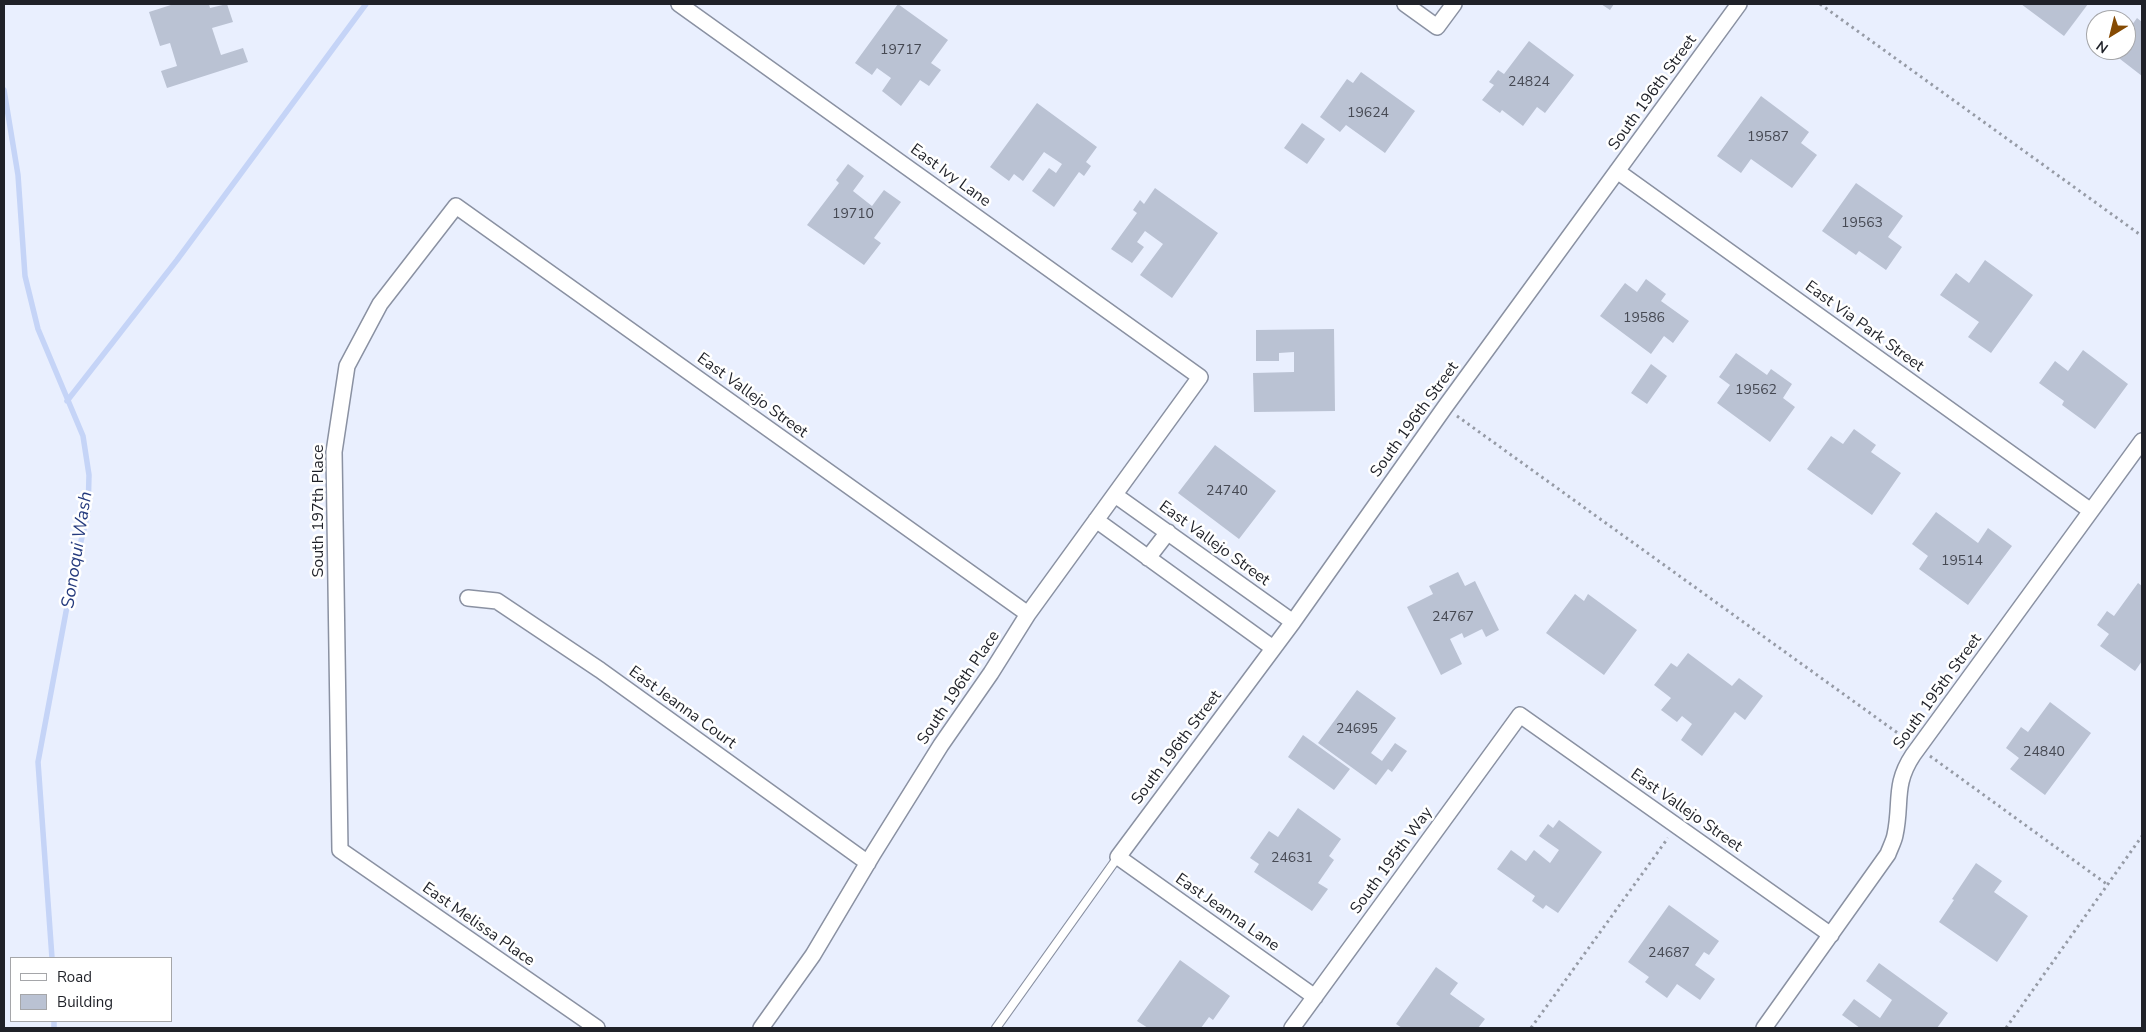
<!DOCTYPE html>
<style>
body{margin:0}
#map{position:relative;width:2146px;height:1032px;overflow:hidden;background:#e9effe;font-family:"Nunito Sans",sans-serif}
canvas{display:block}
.frame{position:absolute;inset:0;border:5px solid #1f2128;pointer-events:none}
.legend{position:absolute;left:10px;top:957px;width:162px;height:65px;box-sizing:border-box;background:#fff;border:1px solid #a5a6a9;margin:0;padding:6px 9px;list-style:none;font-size:15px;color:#1f2128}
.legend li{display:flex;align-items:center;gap:10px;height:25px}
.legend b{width:25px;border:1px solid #a5a6a9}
.north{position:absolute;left:2086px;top:10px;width:50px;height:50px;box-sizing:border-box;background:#fff;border:1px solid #a5a6a9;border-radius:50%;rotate:216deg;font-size:14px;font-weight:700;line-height:20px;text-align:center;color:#1f2128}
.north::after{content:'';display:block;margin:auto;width:18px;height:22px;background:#854a03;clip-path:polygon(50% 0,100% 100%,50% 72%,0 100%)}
</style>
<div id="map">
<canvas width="2146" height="1032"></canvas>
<div class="frame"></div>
<ul class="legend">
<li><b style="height:6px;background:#fff"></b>Road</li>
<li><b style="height:14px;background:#bac2d3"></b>Building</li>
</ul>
<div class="north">N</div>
</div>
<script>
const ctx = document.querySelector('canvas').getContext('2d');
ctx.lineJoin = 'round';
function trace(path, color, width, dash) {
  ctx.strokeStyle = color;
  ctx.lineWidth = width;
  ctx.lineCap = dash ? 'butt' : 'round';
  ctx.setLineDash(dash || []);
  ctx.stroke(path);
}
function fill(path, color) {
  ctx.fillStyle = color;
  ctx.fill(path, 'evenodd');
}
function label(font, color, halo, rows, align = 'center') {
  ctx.font = font + ' "Nunito Sans",sans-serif';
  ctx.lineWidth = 5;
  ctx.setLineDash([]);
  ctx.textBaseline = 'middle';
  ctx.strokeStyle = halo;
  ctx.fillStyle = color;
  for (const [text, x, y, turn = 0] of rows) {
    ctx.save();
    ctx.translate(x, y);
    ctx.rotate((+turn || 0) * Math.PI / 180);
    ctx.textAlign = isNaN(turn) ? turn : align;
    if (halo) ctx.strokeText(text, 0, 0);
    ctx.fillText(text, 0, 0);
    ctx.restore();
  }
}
const stream = new Path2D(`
 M4,90L18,175L25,276L38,329L83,436L89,475L88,513L74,569L38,762L52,958
 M67,401L177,260L366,4
 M54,1021V1028`);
const building = new Path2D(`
 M174,4H209L210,8L227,4L233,22L212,28L221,55L243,48L248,62L167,88L161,71L177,66L170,43L160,46L149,12Z
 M898,4L948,40L931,63L941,70L929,86L920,80L901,106L882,91L891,78L877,68L872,75L855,63Z
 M1601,4H1614L1610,10Z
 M2021,4H2088L2064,36Z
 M2137,18L2142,22V76L2111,52L2113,50H2126V33Z
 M1529,41L1574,75L1545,113L1537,107L1523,126L1502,110L1500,113L1482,100L1494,85L1489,82L1498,70L1504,74Z
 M1361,72L1415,111L1385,153L1346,125L1340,132L1320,117L1347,79L1353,83Z
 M1761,96L1809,132L1801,143L1817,155L1792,188L1751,159L1741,173L1717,156Z
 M1037,103L1097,147L1086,162L1091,166L1084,176L1079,172L1054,207L1032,191L1049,168L1056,173L1062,164L1044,152L1023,181L1014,174L1009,181L990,167Z
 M1302,123L1325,139L1307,164L1284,148Z
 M848,164L864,176L853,191L872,206L884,190L901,202L874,238L881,243L864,265L807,225L839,183L836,180Z
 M1856,183L1903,216L1888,237L1902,247L1886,270L1859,251L1856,255L1822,231Z
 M1155,188L1218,233L1172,298L1140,275L1163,244L1145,231L1137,242L1144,247L1132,263L1111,249L1137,213L1133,210L1140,200L1144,204Z
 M1985,260L2033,295L1991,353L1968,337L1979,322L1940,295L1956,273L1969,283Z
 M1646,279L1666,294L1661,301L1689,321L1673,343L1664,336L1651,354L1600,316L1625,283L1637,292Z
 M1334,329L1335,411L1254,412L1253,373L1294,372V352L1279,353V361H1256V330Z
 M2083,350L2128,384L2095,429L2062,405L2064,401L2039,383L2055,361L2068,371Z
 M1736,353L1767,375L1771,369L1792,384L1783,398L1795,407L1770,442L1717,403L1730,385L1719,377Z
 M1651,364L1667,376L1647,404L1631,393Z
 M1854,429L1876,445L1871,452L1901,473L1872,515L1807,469L1831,436L1843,444Z
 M1215,445L1276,491L1239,539L1178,493Z
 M1936,512L1978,543L1988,528L2012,546L1968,605L1919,569L1928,556L1912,544Z
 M1458,572L1465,586L1475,581L1499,630L1486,637L1482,629L1464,638L1462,633L1450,639L1462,664L1441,675L1407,607L1433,594L1429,586Z
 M2138,583L2142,586V661L2135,671L2100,646L2109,634L2097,625L2107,611L2114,616Z
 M1575,594L1584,601L1588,594L1637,630L1604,675L1546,633Z
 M1688,653L1732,686L1739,678L1763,696L1745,720L1735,712L1702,756L1681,740L1692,724L1682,716L1677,722L1661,710L1671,698L1654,685L1671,663L1677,667Z
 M1357,690L1396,718L1371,753L1382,761L1395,743L1407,751L1392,772L1388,769L1376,785L1318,743Z
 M2050,702L2091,733L2045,795L2010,769L2019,758L2006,748L2021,727L2028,732Z
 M1303,735L1350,769L1334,790L1288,757Z
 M1298,808L1341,839L1329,856L1334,860L1318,883L1328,889L1312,911L1254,872L1259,864L1250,858L1269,831L1278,837Z
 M1559,820L1602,852L1558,913L1546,905L1543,909L1532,901L1535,896L1497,869L1511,850L1526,861L1534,850L1550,863L1559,850L1539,836L1548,824L1553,828Z
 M1976,863L2002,881L1994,892L2028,916L1997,962L1939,922L1954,900L1952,899Z
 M1669,905L1719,941L1709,955L1704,952L1695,965L1715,979L1700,1000L1677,984L1667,998L1645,982L1649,977L1628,962Z
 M1180,960L1230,996L1213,1020L1209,1017L1201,1028H1148L1137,1021Z
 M1879,963L1948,1013L1937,1028H1860L1842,1015L1854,999L1880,1018L1892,1000L1866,981Z
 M1436,967L1458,983L1450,994L1485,1019L1478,1028H1402L1396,1024Z`);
const path = new Path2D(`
 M1820,4L2142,236
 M1457,416L1906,739
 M1930,756L2108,885
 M1531,1028L1668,838
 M2006,1028L2142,836`);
const lane = new Path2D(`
 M996,1028L1118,857`);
const street = new Path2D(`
 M679,4L1200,377L1028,614L991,673L941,745L873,854L813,955L761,1028
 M1405,4L1437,27L1454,4
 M1617,171L2091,511
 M1115,495L1293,622
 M1096,520L1273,648
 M1148,558L1168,532
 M468,598L497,601L600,670L868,863
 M1315,997L1118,857L1293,622L1445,407L1739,4
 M597,1028L340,850L334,452L347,366L380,304L456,206L1028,614
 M1292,1028L1520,715L1831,935
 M1764,1028L1888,854C1890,848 1894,841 1895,835C1902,803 1893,785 1913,755L2142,441`);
const numberNames = [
 ["19717",901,51],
 ["24824",1529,83],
 ["19624",1368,114],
 ["19587",1768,138],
 ["19710",853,215],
 ["19563",1862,224],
 ["19586",1644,319],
 ["19562",1756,391],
 ["24740",1227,492],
 ["19514",1962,562],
 ["24767",1453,618],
 ["24695",1357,730],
 ["24840",2044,753],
 ["24631",1292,859],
 ["24687",1669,954]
];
const streetNames = [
 ["South 196th Street",1653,93,-54],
 ["East Ivy Lane",950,176,36],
 ["East Via Park Street",1864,327,36],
 ["East Vallejo Street",752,396,36],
 ["South 196th Street",1415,420,-54],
 ["South 197th Place",319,511,-90],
 ["East Vallejo Street",1214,544,36],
 ["South 196th Place",959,688,-56],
 ["South 195th Street",1938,692,-54],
 ["East Jeanna Court",682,708,36],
 ["South 196th Street",1177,748,-53],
 ["East Vallejo Street",1686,811,35],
 ["South 195th Way",1392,861,-54],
 ["East Jeanna Lane",1227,913,35],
 ["East Melissa Place",478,925,35]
];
const waterNames = [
 ["Sonoqui Wash",78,550,-81]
];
trace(stream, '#c5d4f7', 5.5);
fill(building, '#bac2d3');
trace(lane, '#8a91a2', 10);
trace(street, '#8a91a2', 18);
trace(path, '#969ba6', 3, [2.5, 4]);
trace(lane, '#fff', 8);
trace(street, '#fff', 15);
label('14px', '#464953', null, numberNames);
label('16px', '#1f2128', '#fff', streetNames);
label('italic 18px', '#243a7d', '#fff', waterNames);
</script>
